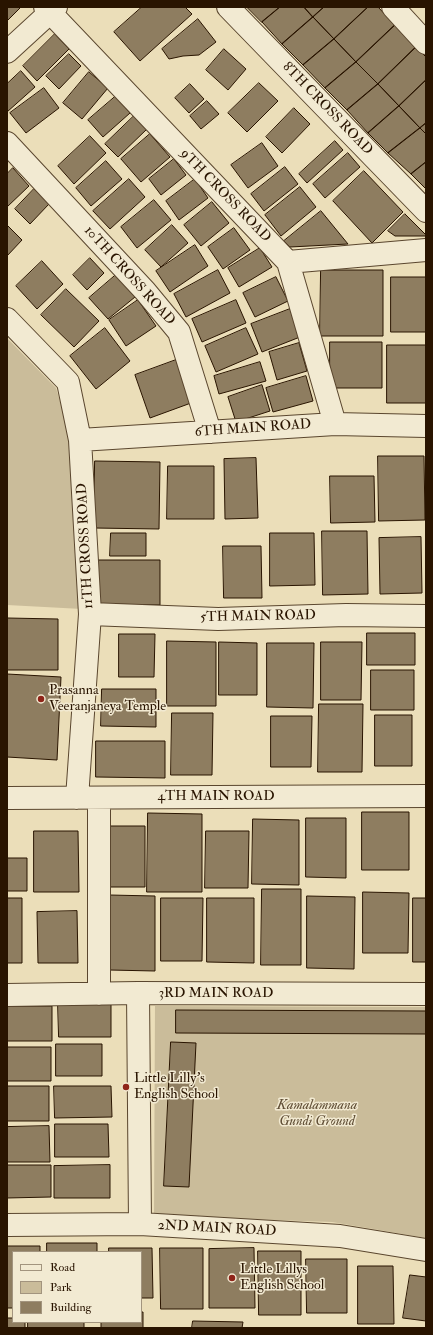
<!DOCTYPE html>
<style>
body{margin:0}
#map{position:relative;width:433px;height:1335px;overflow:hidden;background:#ebdeb9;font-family:"IM FELL Double Pica",serif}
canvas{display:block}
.frame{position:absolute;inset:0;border:8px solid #291400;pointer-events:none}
.legend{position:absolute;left:12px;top:1251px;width:130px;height:72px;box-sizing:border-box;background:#f2ead2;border:1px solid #a2947e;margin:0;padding:5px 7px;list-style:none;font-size:12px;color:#291400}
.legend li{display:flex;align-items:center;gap:8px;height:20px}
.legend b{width:20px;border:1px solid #a2947e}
</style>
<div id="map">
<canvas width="433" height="1335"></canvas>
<div class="frame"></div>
<ul class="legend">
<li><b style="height:5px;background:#f2ead2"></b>Road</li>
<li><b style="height:11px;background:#cabc9a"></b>Park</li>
<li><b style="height:11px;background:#8e7d60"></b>Building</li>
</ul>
</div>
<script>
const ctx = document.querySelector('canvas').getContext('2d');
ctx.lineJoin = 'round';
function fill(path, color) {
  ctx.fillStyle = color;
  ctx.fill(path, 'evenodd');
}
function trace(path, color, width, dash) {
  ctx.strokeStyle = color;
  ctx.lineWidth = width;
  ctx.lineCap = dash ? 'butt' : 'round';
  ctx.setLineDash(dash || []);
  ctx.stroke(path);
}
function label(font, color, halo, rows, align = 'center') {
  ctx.font = font + ' "IM FELL Double Pica",serif';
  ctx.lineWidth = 3;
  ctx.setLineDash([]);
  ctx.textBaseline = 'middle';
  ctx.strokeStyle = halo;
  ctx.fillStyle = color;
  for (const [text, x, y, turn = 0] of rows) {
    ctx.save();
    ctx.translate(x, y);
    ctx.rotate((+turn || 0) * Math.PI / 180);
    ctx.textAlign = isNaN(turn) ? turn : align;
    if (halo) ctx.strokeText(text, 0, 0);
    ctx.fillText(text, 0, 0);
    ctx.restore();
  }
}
const green = new Path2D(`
 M7,338L56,388L72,441L82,609L7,605Z
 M155,1006L426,1007V1238L332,1222L154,1216Z`);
const building = new Path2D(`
 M7,7H21L7,21Z
 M142,7H185L192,14L140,61L114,32Z
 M247,7H280L262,22Z
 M280,7H304L313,17L282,44L262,22Z
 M304,7H324L313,17Z
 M324,7H368L334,39L313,17Z
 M368,7H378L395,25L356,62L334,39Z
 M313,17L334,39L303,65L282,44Z
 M198,19L216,42L199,55L183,56L169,59L162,49Z
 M395,25L416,47L378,84L356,62Z
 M55,34L69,49L37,81L23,66Z
 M334,39L356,62L325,88L303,65Z
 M416,47L426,57V80L399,106L378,84Z
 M224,49L246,69L228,90L206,70Z
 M69,54L81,66L59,89L46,76Z
 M356,62L378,84L347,110L325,88Z
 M21,71L35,87L7,112V84Z
 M89,72L108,88L82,119L63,103Z
 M426,80V123L420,128L399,106Z
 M259,83L278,101L247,132L228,113Z
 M190,84L204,99L189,113L175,98Z
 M378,84L399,106L368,133L347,110Z
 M44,88L59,108L26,133L10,113Z
 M116,96L130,113L103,137L88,120Z
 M207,101L219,114L201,129L190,116Z
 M399,106L420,128L388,153L368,133Z
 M294,108L310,124L282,153L266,137Z
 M134,116L147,129L118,157L105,144Z
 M426,123V134L420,128Z
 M420,128L426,134V162L411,174L388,153Z
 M150,134L170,157L141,182L121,159Z
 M90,136L106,153L74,184L58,166Z
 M335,141L343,150L307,183L299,174Z
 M262,143L278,166L248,188L231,165Z
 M348,153L360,167L325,198L313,184Z
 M174,159L186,175L161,195L149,179Z
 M106,161L122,179L91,206L76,188Z
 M426,162V189L411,174Z
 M285,167L298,184L264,211L251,194Z
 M13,168L29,186L7,207V174Z
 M364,171L403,212L372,243L333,201Z
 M129,179L145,197L110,229L93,211Z
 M195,179L208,198L179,220L166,201Z
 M300,187L316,207L281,236L265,215Z
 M34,189L49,204L30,224L15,209Z
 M154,200L171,220L137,248L121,227Z
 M212,202L229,223L201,246L184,225Z
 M321,211L348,244L290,247L284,241Z
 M405,214L426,235V236H395L388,231Z
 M7,225L22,240L7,256Z
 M172,225L188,243L161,267L145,250Z
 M234,228L250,250L223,269L208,247Z
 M195,245L208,266L170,292L156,271Z
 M260,248L272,267L239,287L228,268Z
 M90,258L104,273L87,290L73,275Z
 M42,261L63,284L37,309L16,286Z
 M218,270L230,293L186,317L174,294Z
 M321,270H383V336H320Z
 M117,274L135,297L108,319L89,298Z
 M276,277L288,301L255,317L243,293Z
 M391,277H426V332H391Z
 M66,289L99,321L74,347L41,315Z
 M138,300L156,326L126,346L109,320Z
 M236,300L246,323L202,342L192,319Z
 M290,309L300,337L262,352L251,324Z
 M105,328L130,361L96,389L70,356Z
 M246,328L258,354L216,372L205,346Z
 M330,342H382V388H330Z
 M299,343L307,371L277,380L269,352Z
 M387,345H426V403H387Z
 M176,360L191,403L150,418L135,375Z
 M260,362L266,381L219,394L214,376Z
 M306,376L313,401L273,412L266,388Z
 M262,385L270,411L236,422L228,397Z
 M378,456H424L425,520L379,521Z
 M256,458L258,518L225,519L224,459Z
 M95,461L160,462L159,529L94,528Z
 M168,466H214V519H167Z
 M330,476H374L375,522L331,523Z
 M322,531H367L368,594L323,595Z
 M111,533H146V556H110Z
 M270,533H314L315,585L270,586Z
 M421,537L422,593L380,594L379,538Z
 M223,546H261L262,598H224Z
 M98,560H160V605L97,604Z
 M7,618L58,619V670H7Z
 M367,633H415V665H367Z
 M119,634H155L154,677H119Z
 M167,641L216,642V706H167Z
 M219,642L257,643V695H219Z
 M321,642H362L361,700H321Z
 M267,643H314L313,708L267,707Z
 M371,670H414V710H371Z
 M7,674L61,677L57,760L7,757Z
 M102,689H156V727L101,726Z
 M319,704H363L362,772H318Z
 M172,713H213L212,775H171Z
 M375,715H412V766H375Z
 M271,716H312L311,767H271Z
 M96,741H165V778L96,777Z
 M362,812H409V870H362Z
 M148,813L202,814V892H147Z
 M306,818H346V878L306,877Z
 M253,819L299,820V885L252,884Z
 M109,826H145V887H109Z
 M34,831H78L79,892H34Z
 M206,831H249L248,888H205Z
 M7,858H27V891H7Z
 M262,889H301V965H261Z
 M363,892L409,893L408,953H363Z
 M109,895L155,896V971L109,970Z
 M307,896L355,897L354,969L307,968Z
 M7,898H22V963H7Z
 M161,898H203L202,961H161Z
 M207,898H254V963L207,962Z
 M413,898H426V962H413Z
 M77,911L78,963H38L37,912Z
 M58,1004H111V1037H59Z
 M7,1006H52V1041H7Z
 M176,1010L426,1011V1034L176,1033Z
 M171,1042L196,1043L189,1187L164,1186Z
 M56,1044H102V1076H56Z
 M7,1047H51V1081H7Z
 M7,1086H49V1121H7Z
 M54,1086H111L112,1117L55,1118Z
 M55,1124H108L109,1157H55Z
 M49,1126L50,1162H7V1127Z
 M7,1165H51V1197L7,1198Z
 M110,1165V1198H54V1166Z
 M47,1243H97V1252H47Z
 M7,1246H40V1252H13V1308H7Z
 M109,1248H152L153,1298H141V1252H109Z
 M160,1248H203V1309H161Z
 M254,1248L255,1308H209V1249Z
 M258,1251H301V1315H259Z
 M306,1259H347V1313H307Z
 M358,1266H393L394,1324H358Z
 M410,1275L426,1277V1321L403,1318Z
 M141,1312H143V1328H101V1322H141Z
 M7,1318H13V1322H25V1328H7Z
 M193,1321L243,1322L242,1328H192Z
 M28,1322H84V1328H28Z`);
const minor = new Path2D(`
 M45,7L288,262L335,424
 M228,7L426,211
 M393,7L426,43
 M7,52L56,7
 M7,143L145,291L179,332L210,432
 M288,262L426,250
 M7,319L68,382L80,440L90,614L77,798
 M80,440L335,424L426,426
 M90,614L218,619L346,615L426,616
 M7,798L426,796
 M99,798V994
 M138,993L140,1224
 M7,995L138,993L426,994
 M7,1225L140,1224L340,1236L426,1250`);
const markers = [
 [41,699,4,"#8f2418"],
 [126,1087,4,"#8f2418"],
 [232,1278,4,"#8f2418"]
];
const streetNames = [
 ["8TH CROSS ROAD",327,109,46],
 ["9TH CROSS ROAD",225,196,46],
 ["10TH CROSS ROAD",129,276,48],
 ["6TH MAIN ROAD",253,429,-4],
 ["11TH CROSS ROAD",86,546,-93],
 ["5TH MAIN ROAD",258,617,-1],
 ["4TH MAIN ROAD",216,797],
 ["3RD MAIN ROAD",216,994],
 ["2ND MAIN ROAD",217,1229,3]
];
const poiNames = [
 ["Prasanna",49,691],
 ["Veeranjaneya Temple",49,707],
 ["Little Lilly's",134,1079],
 ["English School",134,1095],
 ["Little Lillys",240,1270],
 ["English School",240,1286]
];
const parkNames = [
 ["Kamalammana",317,1106],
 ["Gundi Ground",317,1122]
];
fill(green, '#cabc9a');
fill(building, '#8e7d60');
trace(building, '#291400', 1);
trace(minor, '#5a462e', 24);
trace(minor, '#f2ead2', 22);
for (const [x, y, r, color] of markers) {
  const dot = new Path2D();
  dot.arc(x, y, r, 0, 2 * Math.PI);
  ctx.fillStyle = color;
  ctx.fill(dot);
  trace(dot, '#f2ead2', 1.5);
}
label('14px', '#291400', '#f2ead2', streetNames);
label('14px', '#291400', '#f2ead2', poiNames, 'left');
label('italic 14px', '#614f36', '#f2ead2', parkNames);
</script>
